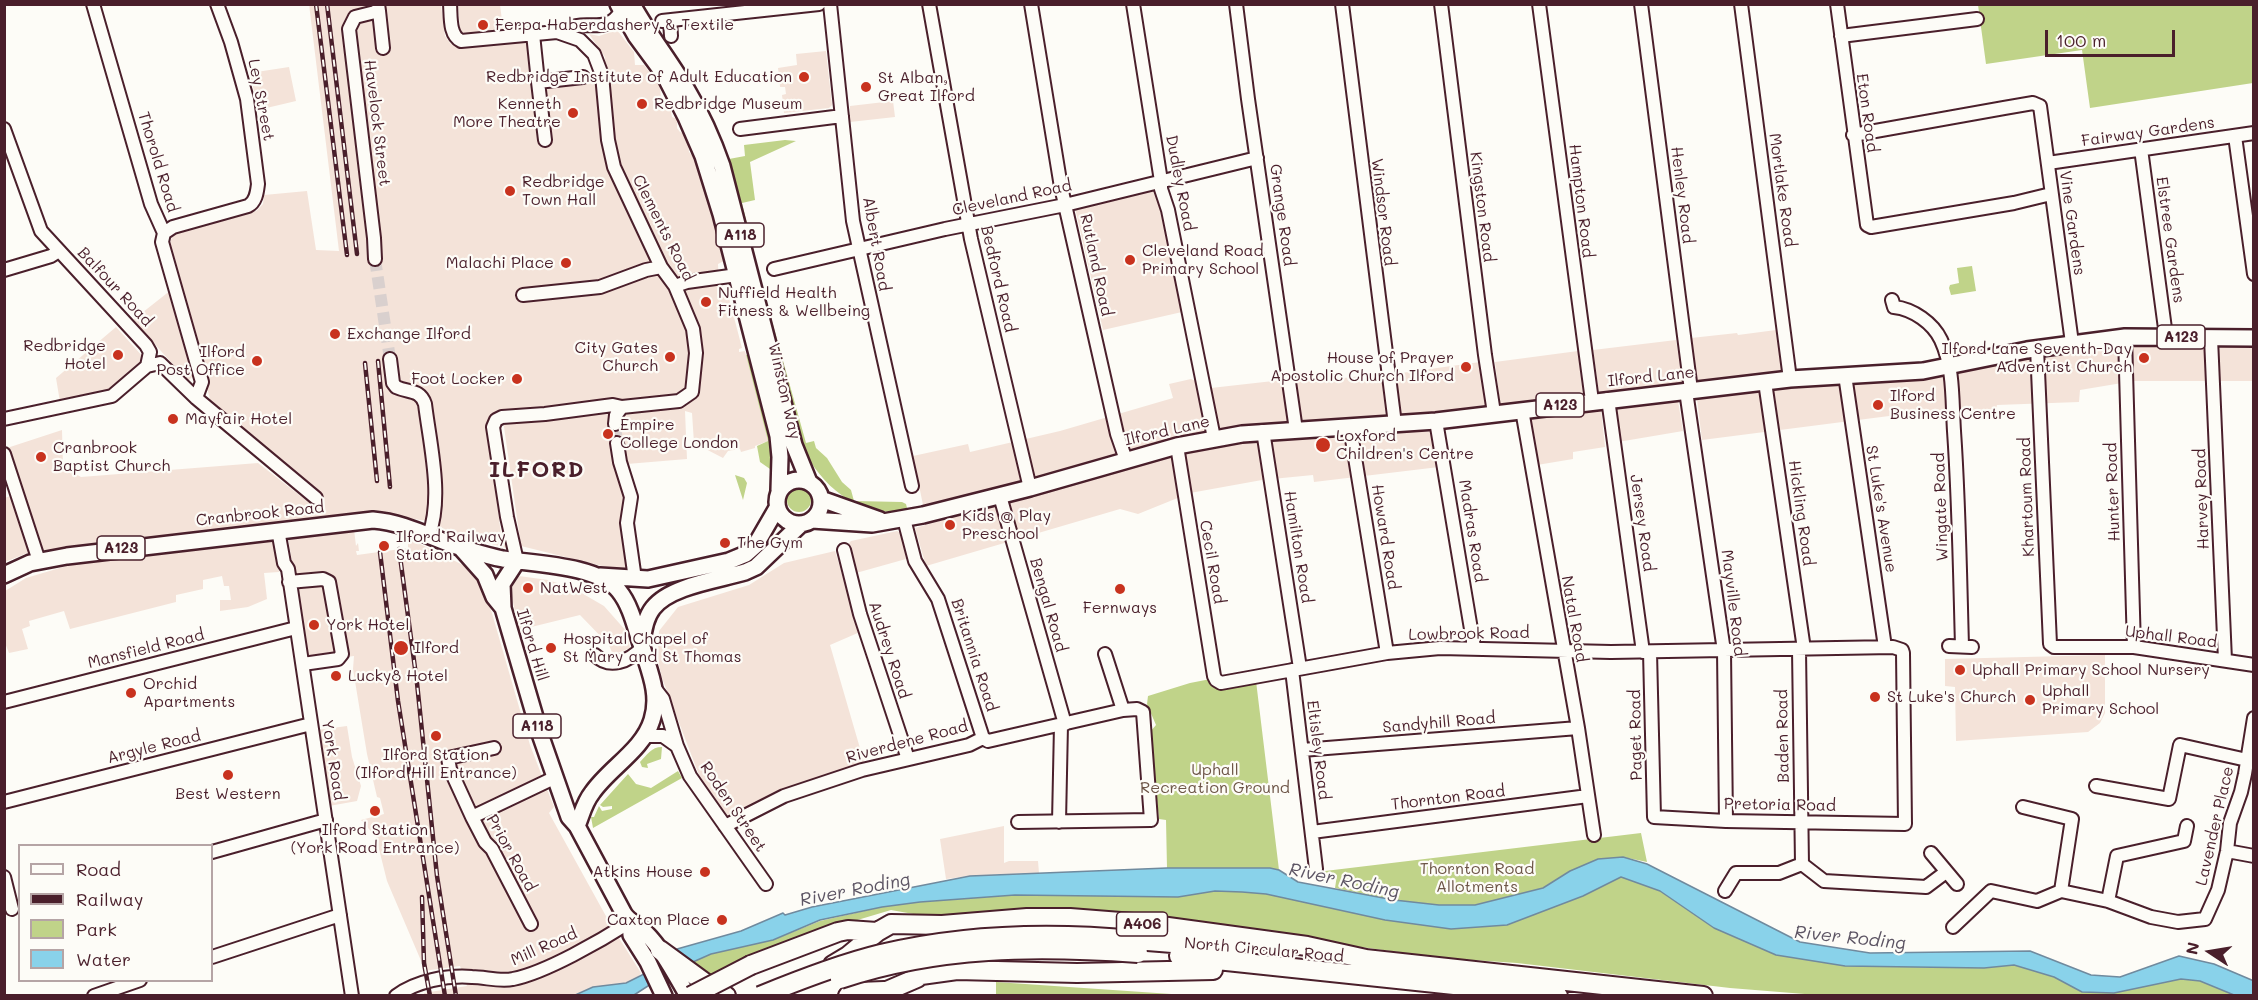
<!DOCTYPE html>
<style>
body{margin:0}
#map{position:relative;width:2258px;height:1000px;overflow:hidden;background:#fdfcf7;font-family:Mali,sans-serif}
canvas{display:block}
.frame{position:absolute;inset:0;border:6px solid #4a1f2b;pointer-events:none}
.legend{position:absolute;left:18px;top:844px;width:195px;height:138px;box-sizing:border-box;background:#fdfcf7;border:2px solid #b5a4a5;margin:0;padding:8px 10px;list-style:none;font-size:18px;color:#4a1f2b}
.legend li{display:flex;align-items:center;gap:12px;height:30px}
.legend b{width:30px;border:2px solid #b5a4a5}
.north{position:absolute;left:2180px;top:922px;width:60px;height:60px;-webkit-text-stroke:4px #fdfcf7;paint-order:stroke;rotate:282deg;font-size:16px;font-weight:700;line-height:24px;text-align:center;color:#4a1f2b}
.north::after{content:'';display:block;margin:auto;width:21px;height:27px;background:#4a1f2b;clip-path:polygon(50% 0,100% 100%,50% 72%,0 100%)}
.scale{position:absolute;left:2045px;top:30px;width:130px;height:27px;box-sizing:border-box;border:3px solid #4a1f2b;border-top:0;padding-left:8px;font-size:18px;line-height:21px;white-space:nowrap;color:#4a1f2b;-webkit-text-stroke:4px #fdfcf7;paint-order:stroke}
</style>
<div id="map">
<canvas width="2258" height="1000"></canvas>
<div class="frame"></div>
<ul class="legend">
<li><b style="height:8px;background:#fdfcf7"></b>Road</li>
<li><b style="height:8px;background:#4a1f2b"></b>Railway</li>
<li><b style="height:16px;background:#c0d389"></b>Park</li>
<li><b style="height:16px;background:#89d2ea"></b>Water</li>
</ul>
<div class="north">N</div>
<div class="scale">100 m</div>
</div>
<script>
const ctx = document.querySelector('canvas').getContext('2d');
ctx.lineJoin = 'round';
function fill(path, color) {
  ctx.fillStyle = color;
  ctx.fill(path, 'evenodd');
}
function trace(path, color, width, dash) {
  ctx.strokeStyle = color;
  ctx.lineWidth = width;
  ctx.lineCap = dash ? 'butt' : 'round';
  ctx.setLineDash(dash || []);
  ctx.stroke(path);
}
function label(font, color, halo, rows, align = 'center') {
  ctx.font = font + ' Mali,sans-serif';
  ctx.lineWidth = 4.5;
  ctx.setLineDash([]);
  ctx.textBaseline = 'middle';
  ctx.strokeStyle = halo;
  ctx.fillStyle = color;
  for (const [text, x, y, turn = 0] of rows) {
    ctx.save();
    ctx.translate(x, y);
    ctx.rotate((+turn || 0) * Math.PI / 180);
    ctx.textAlign = isNaN(turn) ? turn : align;
    if (halo) ctx.strokeText(text, 0, 0);
    ctx.fillText(text, 0, 0);
    ctx.restore();
  }
}
const built = new Path2D(`
 M309,4L441,5L445,36L450,43L462,48L463,36L460,29L458,5H500L505,43L529,40L535,85L604,77L605,57L589,34L599,36L617,30L634,52L635,65H644L660,86L661,99L654,100L655,107L670,106L672,117L677,119V128L680,132L687,134L689,152L697,160L706,181L702,183L709,198L708,199L712,208L711,210L715,219L714,220L718,229L716,230L726,260L718,264L719,288L729,298L742,348L739,349V352L745,351L768,441L755,446V448L741,452L740,449L728,451L723,458L694,443L692,413L685,411L687,459L627,464L630,572L622,571L521,546L502,413L491,417L488,428L501,535L506,539L508,546L507,548L460,536L427,521L387,515L320,519L237,528L41,553L7,448L62,430L63,467L81,477L258,463L311,504L320,493L211,403L169,246L172,237L177,232L256,211L263,204L264,195L307,191L316,250L339,251Z
 M826,51L832,105L829,108L784,113L782,95L786,94L785,87H780L778,68L797,65L796,54Z
 M289,67L296,101L258,110L250,73Z
 M893,101L895,117L850,122V106Z
 M1158,189L1182,312L1103,330L1075,208Z
 M171,290L196,373L188,381L133,320Z
 M116,327L144,358L107,391L60,402L56,378Z
 M1776,330L1782,371L1697,382L1691,338L1737,333L1738,335Z
 M1676,340L1683,384L1599,393L1593,350Z
 M2204,344L2253,348V381H2134L2080,390L2079,402L1997,405L1996,409L1960,411L1945,415L1897,418V415L1702,440L1697,399L1773,389L1913,379L2030,357L2047,358L2116,345Z
 M1578,351L1583,394L1500,404L1495,362Z
 M1480,362L1485,405L1400,417L1394,374Z
 M1333,372L1334,379L1381,374L1386,418L1302,425L1296,377Z
 M1191,379L1211,388L1282,380L1288,424L1235,430L1109,457L987,493L923,505L913,456L968,444L970,452L1060,431L1173,398L1169,384Z
 M1678,401L1683,431L1618,442L1615,408Z
 M1601,409L1605,447L1573,452V459L1537,465L1530,419Z
 M1433,431L1439,467L1314,482L1313,475L1262,480L1190,493L1138,514L1120,509L926,566L915,528L1162,457L1258,438Z
 M11,496L30,552L5,562L4,498Z
 M354,529L356,546L358,543L359,551H356L357,555L408,548V538L465,566L478,577L485,589L530,745L554,807L549,813L612,927L641,973L639,976L622,985L593,987L573,995H424V993L467,986L460,966L423,971L422,963L387,881L376,837L361,820L384,814L380,798L377,797L367,754L353,669L354,656L308,662L288,537Z
 M897,531L902,533L906,559L856,573L848,544L851,541Z
 M273,538L276,540L279,572L264,573L267,599L248,607L220,611V600H231L229,586H224L222,576L203,580V589L176,595V602L70,629L64,611L29,621L30,626L22,629L28,649L9,653L5,643V591L26,578L90,559Z
 M835,551L860,632L830,645L864,762L779,794L727,819L699,775L662,678L657,656L659,631L678,607L749,585L784,563Z
 M519,576L548,580L573,588L604,606L627,632L630,648L613,655L609,645L580,615L519,630L511,593L512,583Z
 M2105,655V713L2100,723L2088,732L1956,741L1955,687L1945,686V659Z
 M347,726L352,757L361,786L357,801L329,806L317,730Z
 M1004,826V863L1009,861H1038L1039,873L970,876L946,879L940,839Z`);
const green = new Path2D(`
 M1978,5H2253V83L2090,108L2082,50L1986,64Z
 M785,140L796,141L750,162L755,200L742,203L763,289L806,443L814,441L816,448L827,458L842,482L851,490L854,501L902,502L906,504L908,512C856,515 826,491 801,446L720,145L723,143L729,159L745,156L744,145Z
 M1972,266L1976,291L1951,295L1949,288L1950,285L1959,283L1957,268Z
 M750,354L770,434V469L760,462L757,446L768,441L746,355Z
 M735,475L744,478L747,483L743,500Z
 M787 500a12 12 0 1 1 24 0a12 12 0 1 1-24 0Z
 M1257,670L1260,680L1256,681L1279,870L1270,868H1167L1166,820L1159,819L1150,732L1156,725L1147,704L1148,696L1190,683Z
 M662,747L661,759L647,764L648,768L642,767L640,762C647,755 651,747 662,747Z
 M678,771L682,778L593,828L591,817H594L599,806L602,811L612,809V806L603,807L600,805L628,774L636,784L651,788Z
 M1641,833L1647,862L1623,857L1570,871L1543,888L1475,905H1439L1394,900L1335,888L1337,875L1325,874V871Z
 M1621,877L1660,891L1714,928L1776,955L1845,966L1984,968L2014,965L2054,977L2082,992L2114,993L2181,979L2200,981L2231,994L2230,996L1817,995L1730,988L1517,963L1443,958L1286,937L936,918L891,910L824,930L712,977L692,962L711,954L773,940L820,921L882,907L920,902L1016,895L1178,897L1215,891L1242,892L1266,894L1385,920L1451,929L1507,925L1583,896Z
 M996,982L1186,995H996Z`);
const water = new Path2D(`
 M1623,857L1647,864L1800,942L1870,953L2030,951L2091,975L2120,977L2179,956L2214,964L2254,981L2253,995H2234L2200,981L2181,979L2114,993L2082,992L2054,977L2014,965L1984,968L1845,966L1776,955L1714,928L1660,891L1621,877L1583,896L1507,925L1451,929L1385,920L1266,894L1242,892L1215,891L1178,897L1015,895L920,902L882,907L820,920L773,940L711,954L668,973L634,995L573,996L593,987L626,983L642,975L677,949L741,931L783,913L785,915L812,907L970,876L1167,868H1270L1279,870L1298,882L1394,900L1439,905H1475L1543,888L1570,871L1598,859Z`);
const minorTunnel = new Path2D(`
 M375,259L390,359
 M615,424L617,443`);
const minor = new Path2D(`
 M93,4L151,204L164,233L162,242L202,382L196,398
 M450,4C451,17 449,35 461,41L557,32L580,40L594,54L602,75L608,140L614,167L661,267L675,286L693,329L696,353L692,392L679,401L622,407L613,405L545,414L502,417L496,420L493,427L507,517L517,561
 M830,4L853,221L912,486
 M929,4L971,239L1030,488
 M1031,4L1061,187L1117,434L1126,460
 M1133,4L1161,181V189L1168,210L1214,438
 M1236,4L1248,99L1296,430
 M1342,4L1395,424
 M1441,4L1485,355L1494,413
 M1539,4L1592,401
 M1641,4L1691,390
 M1741,4L1790,379
 M1837,4L1867,225L1871,227L2014,203L2051,194
 M379,11L383,48
 M662,21L819,4
 M670,21L671,36
 M563,33C582,15 605,38 621,11
 M533,34L538,82
 M1841,36L1977,19
 M4,129L41,231L146,345L150,352L147,366
 M740,129L842,116
 M1853,135L2004,108L2033,103L2040,106L2072,343
 M2235,136L2254,274
 M545,140L538,82L583,77
 M2141,149L2166,336
 M2048,163L2254,133
 M164,233L173,227L248,206C256,202 257,192 258,184L247,99L231,42L217,4
 M375,259L374,238L349,29L355,17L379,11L378,4
 M774,269L945,229L1065,205L1257,158
 M4,270L51,256L59,251
 M675,286L687,282L737,275
 M523,295L600,287L646,270L661,267
 M1892,300L1894,307C1913,309 1933,323 1941,340C1954,368 1952,400 1954,431C1959,502 1960,575 1962,646
 M2125,337L2134,647
 M2211,338L2225,660
 M2037,348L2050,644L2054,647H2134L2254,665
 M390,359L393,383L396,387C409,393 420,389 425,404C430,445 443,496 429,535
 M1845,375L1885,647
 M1765,382L1804,649
 M1686,391L1724,651L1726,821
 M1608,399L1643,652
 M1522,410L1578,728L1594,835
 M4,419L112,396L147,366L160,363L196,398L316,498
 M1436,421L1474,647
 M615,424L616,415L622,407
 M1350,427L1387,653
 M1263,431L1300,668
 M617,443L620,462L631,497L627,523L635,579
 M1177,446L1214,676L1216,680L1221,683L1387,653L1440,648L1611,652L1893,647L1902,650L1903,653L1905,824L1726,821L1654,817L1650,652
 M4,454L39,561
 M1000,496L1065,724
 M904,519L915,561L938,599L983,738
 M278,530L284,563L288,569L352,996
 M844,550L860,614L908,759
 M289,582L323,579L329,582L342,654L338,659L303,664
 M1949,646L1972,647
 M1799,650L1802,864L1824,881L1926,887L1946,872
 M1105,654L1123,710
 M595,655C610,670 629,661 642,648
 M1292,670L1316,869
 M656,690L663,699L677,746L690,776L766,884
 M4,702L296,628
 M645,736H663L677,746
 M983,738L988,741L1123,710L1137,709L1143,712L1151,820L1018,822
 M1302,750L1578,728
 M2096,786L2169,799L2180,745L2247,760
 M4,802L311,724
 M2023,807L2072,819L2061,891
 M472,817L450,769L448,758L494,748
 M1059,822L1061,725
 M725,826L784,796L862,770L969,745L983,738
 M1312,832L1588,796
 M2227,851L2254,856
 M212,852L326,820
 M1931,853L1957,884
 M4,877L12,909
 M1725,891L1736,873H1779L1802,864
 M2108,901L2117,856L2184,841L2187,826
 M531,924L492,849L485,842L472,817L556,777
 M1953,927L1991,891L2037,901L2061,891L2108,901L2151,917L2178,922L2205,919L2218,890L2227,851L2230,823L2241,792L2245,774L2254,718
 M212,957L340,915
 M94,996L140,980
 M396,996C416,981 447,975 472,977C485,977 500,982 513,979C545,973 602,940 630,922`);
const major = new Path2D(`
 M618,4L636,36L664,74L686,117L703,156L721,214L778,436L780,457L779,490
 M632,4C649,35 670,61 687,90C702,115 713,140 722,166L794,445L809,482
 M777 502a22 22 0 1 1 44 0a22 22 0 1 1-44 0Z
 M821,499L880,520
 M812,520L872,524L923,515L1030,488L1177,446L1242,434L1436,421L1790,379L1923,371L2027,350L2125,337L2254,338
 M461,548L485,575L494,597L503,608L540,734L569,817L577,826L624,914C630,923 638,924 645,932C663,950 675,974 688,996
 M4,575L30,563L67,556L373,520C410,523 437,542 472,551C482,554 493,557 503,559C534,564 598,565 619,591C632,607 636,631 643,650C650,673 660,695 652,720C643,750 609,768 592,793C584,803 582,814 577,826
 M600,576L648,579L729,561L746,554L755,546L777,508
 M503,608L502,584L517,561
 M642,644C643,632 645,618 653,608C670,586 718,580 745,572L756,567L801,524
 M630,922L631,935L648,962L664,996`);
const highway = new Path2D(`
 M1135,940L1235,948
 M660,950L712,988L726,996
 M1179,956L1558,996
 M1356,958L1703,996
 M751,965L838,932L848,930L877,932
 M833,965L848,956L877,932L891,924L942,925L1027,918H1070L1146,924L1307,946L1366,959
 M921,975L957,970L1077,973L1213,970
 M848,996L859,992L884,991
 M875,996L917,978L928,966`);
const rail = new Path2D(`
 M316,4L347,255
 M327,4L357,254
 M378,361L390,487
 M365,363L377,481
 M399,549L417,683L437,876L456,996
 M380,552L398,701L445,996
 M422,897L424,963L430,996`);
const highwayBridge = new Path2D(`
 M840,979C938,946 1037,946 1138,953
 M691,996L751,965
 M760,996C799,980 840,964 881,954C965,934 1050,932 1135,940`);
const markers = [
 [483,25,6,"#c8321e"],
 [804,77,6,"#c8321e"],
 [866,87,6,"#c8321e"],
 [642,104,6,"#c8321e"],
 [573,113,6,"#c8321e"],
 [510,191,6,"#c8321e"],
 [1130,260,6,"#c8321e"],
 [566,263,6,"#c8321e"],
 [706,302,6,"#c8321e"],
 [335,334,6,"#c8321e"],
 [118,355,6,"#c8321e"],
 [670,357,6,"#c8321e"],
 [2144,358,6,"#c8321e"],
 [257,361,6,"#c8321e"],
 [1466,367,6,"#c8321e"],
 [517,379,6,"#c8321e"],
 [1878,405,6,"#c8321e"],
 [173,419,6,"#c8321e"],
 [608,434,6,"#c8321e"],
 [1323,445,8,"#c8321e"],
 [41,457,6,"#c8321e"],
 [950,525,6,"#c8321e"],
 [725,543,6,"#c8321e"],
 [384,546,6,"#c8321e"],
 [528,588,6,"#c8321e"],
 [1120,589,6,"#c8321e"],
 [314,625,6,"#c8321e"],
 [401,648,8,"#c8321e"],
 [551,648,6,"#c8321e"],
 [1960,670,6,"#c8321e"],
 [336,676,6,"#c8321e"],
 [131,693,6,"#c8321e"],
 [1875,697,6,"#c8321e"],
 [2030,700,6,"#c8321e"],
 [436,736,6,"#c8321e"],
 [228,775,6,"#c8321e"],
 [375,811,6,"#c8321e"],
 [705,872,6,"#c8321e"],
 [722,920,6,"#c8321e"]
];
const shields = [
 [740,235,48],
 [2181,337,48],
 [1560,405,48],
 [121,548,48],
 [537,726,48],
 [1142,924,51]
];
const shieldNames = [
 ["A118",740,235],
 ["A123",2181,337],
 ["A123",1560,405],
 ["A123",121,548],
 ["A118",537,726],
 ["A406",1142,924]
];
const poiNames = [
 ["Ferpa Haberdashery & Textile",495,25],
 ["Redbridge Institute of Adult Education",792,77,"right"],
 ["St Alban,",878,78],
 ["Great Ilford",878,96],
 ["Kenneth",561,104,"right"],
 ["More Theatre",561,122,"right"],
 ["Redbridge Museum",654,104],
 ["Redbridge",522,182],
 ["Town Hall",522,200],
 ["Cleveland Road",1142,251],
 ["Primary School",1142,269],
 ["Malachi Place",554,263,"right"],
 ["Nuffield Health",718,293],
 ["Fitness & Wellbeing",718,311],
 ["Exchange Ilford",347,334],
 ["Redbridge",106,346,"right"],
 ["Hotel",106,364,"right"],
 ["City Gates",658,348,"right"],
 ["Church",658,366,"right"],
 ["Ilford Lane Seventh-Day",2132,349,"right"],
 ["Adventist Church",2132,367,"right"],
 ["Ilford",245,352,"right"],
 ["Post Office",245,370,"right"],
 ["House of Prayer",1454,358,"right"],
 ["Apostolic Church Ilford",1454,376,"right"],
 ["Foot Locker",505,379,"right"],
 ["Ilford",1890,396],
 ["Business Centre",1890,414],
 ["Mayfair Hotel",185,419],
 ["Empire",620,425],
 ["College London",620,443],
 ["Loxford",1336,436],
 ["Children's Centre",1336,454],
 ["Cranbrook",53,448],
 ["Baptist Church",53,466],
 ["Kids @ Play",962,516],
 ["Preschool",962,534],
 ["Ilford Railway",396,537],
 ["Station",396,555],
 ["The Gym",737,543],
 ["NatWest",540,588],
 ["Fernways",1120,608,"center"],
 ["York Hotel",326,625],
 ["Hospital Chapel of",563,639],
 ["St Mary and St Thomas",563,657],
 ["Ilford",414,648],
 ["Uphall Primary School Nursery",1972,670],
 ["Lucky8 Hotel",348,676],
 ["Orchid",143,684],
 ["Apartments",143,702],
 ["Uphall",2042,691],
 ["Primary School",2042,709],
 ["St Luke's Church",1887,697],
 ["Ilford Station",436,755,"center"],
 ["(Ilford Hill Entrance)",436,773,"center"],
 ["Best Western",228,794,"center"],
 ["Ilford Station",375,830,"center"],
 ["(York Road Entrance)",375,848,"center"],
 ["Atkins House",693,872,"right"],
 ["Caxton Place",710,920,"right"]
];
const streetNames = [
 ["Ley Street",261,100,79],
 ["Eton Road",1867,113,82],
 ["Havelock Street",377,123,83],
 ["Fairway Gardens",2148,132,-8],
 ["Thorold Road",158,162,73],
 ["Dudley Road",1180,183,79],
 ["Mortlake Road",1782,190,82],
 ["Henley Road",1682,195,83],
 ["Cleveland Road",1012,198,-12],
 ["Hampton Road",1581,201,83],
 ["Kingston Road",1482,207,83],
 ["Windsor Road",1383,212,83],
 ["Grange Road",1282,215,82],
 ["Vine Gardens",2072,223,82],
 ["Clements Road",663,228,63],
 ["Elstree Gardens",2170,240,82],
 ["Albert Road",876,244,80],
 ["Rutland Road",1096,265,78],
 ["Bedford Road",998,279,77],
 ["Balfour Road",115,287,47],
 ["Ilford Lane",1651,377,-6],
 ["Winston Way",784,391,77],
 ["Ilford Lane",1167,431,-13],
 ["Hunter Road",2113,492,-92],
 ["Khartoum Road",2027,497,-92],
 ["Harvey Road",2202,499,-92],
 ["Wingate Road",1941,507,-92],
 ["St Luke's Avenue",1881,509,81],
 ["Hickling Road",1801,513,82],
 ["Cranbrook Road",260,514,-6],
 ["Jersey Road",1642,523,82],
 ["Madras Road",1472,531,81],
 ["Howard Road",1385,537,81],
 ["Hamilton Road",1298,547,81],
 ["Cecil Road",1212,562,80],
 ["Mayville Road",1733,603,83],
 ["Bengal Road",1048,605,74],
 ["Natal Road",1574,619,80],
 ["Lowbrook Road",1469,634,-1],
 ["Uphall Road",2171,637,7],
 ["Ilford Hill",532,645,73],
 ["Mansfield Road",146,649,-14],
 ["Audrey Road",889,650,72],
 ["Britannia Road",974,655,72],
 ["Sandyhill Road",1439,723,-5],
 ["Paget Road",1636,735,-91],
 ["Baden Road",1783,736,-91],
 ["Riverdene Road",907,742,-15],
 ["Argyle Road",154,747,-14],
 ["Eltisley Road",1318,750,83],
 ["York Road",333,760,81],
 ["Thornton Road",1448,798,-7],
 ["Pretoria Road",1780,805,1],
 ["Roden Street",733,807,56],
 ["Lavender Place",2215,826,-77],
 ["Prior Road",511,853,61],
 ["Mill Road",544,947,-24],
 ["North Circular Road",1264,950,5]
];
const parkNames = [
 ["Uphall",1215,770],
 ["Recreation Ground",1215,788],
 ["Thornton Road",1477,869],
 ["Allotments",1477,887]
];
const waterNames = [
 ["River Roding",1344,881,12],
 ["River Roding",855,890,-11],
 ["River Roding",1850,938,6]
];
const districtNames = [
 ["ILFORD",537,470]
];
fill(built, '#f4e3d9');
fill(green, '#c0d389');
fill(water, '#89d2ea');
trace(water, '#708a9e', 1.5);
trace(minorTunnel, '#d9d0ce', 12, [12, 6]);
trace(minor, '#4a1f2b', 16);
trace(major, '#4a1f2b', 20);
trace(highway, '#4a1f2b', 22);
trace(minor, '#fdfcf7', 12);
trace(major, '#fdfcf7', 15);
trace(highway, '#fdfcf7', 18);
trace(rail, '#4a1f2b', 4.5);
trace(rail, '#fdfcf7', 2, [7]);
trace(highwayBridge, '#4a1f2b', 22, []);
trace(highwayBridge, '#fdfcf7', 18);
for (const [x, y, r, color] of markers) {
  const dot = new Path2D();
  dot.arc(x, y, r, 0, 2 * Math.PI);
  ctx.fillStyle = color;
  ctx.fill(dot);
  trace(dot, '#fdfcf7', 2);
}
for (const [x, y, w] of shields) {
  const box = new Path2D();
  box.roundRect(x - w / 2, y - 12, w, 24, 4.5);
  ctx.fillStyle = '#fdfcf7';
  ctx.fill(box);
  trace(box, '#4a1f2b', 1.5);
}
label('bold 15px', '#4a1f2b', null, shieldNames);
label('16px', '#4a1f2b', '#fdfcf7', poiNames, 'left');
label('16px', '#4a1f2b', '#fdfcf7', streetNames);
label('16px', '#6d5547', '#fdfcf7', parkNames);
label('italic 18px', '#5d5564', '#fdfcf7', waterNames);
ctx.letterSpacing = '1.5px';
label('bold 22px', '#4a1f2b', '#fdfcf7', districtNames);
ctx.letterSpacing = '0px';
</script>
